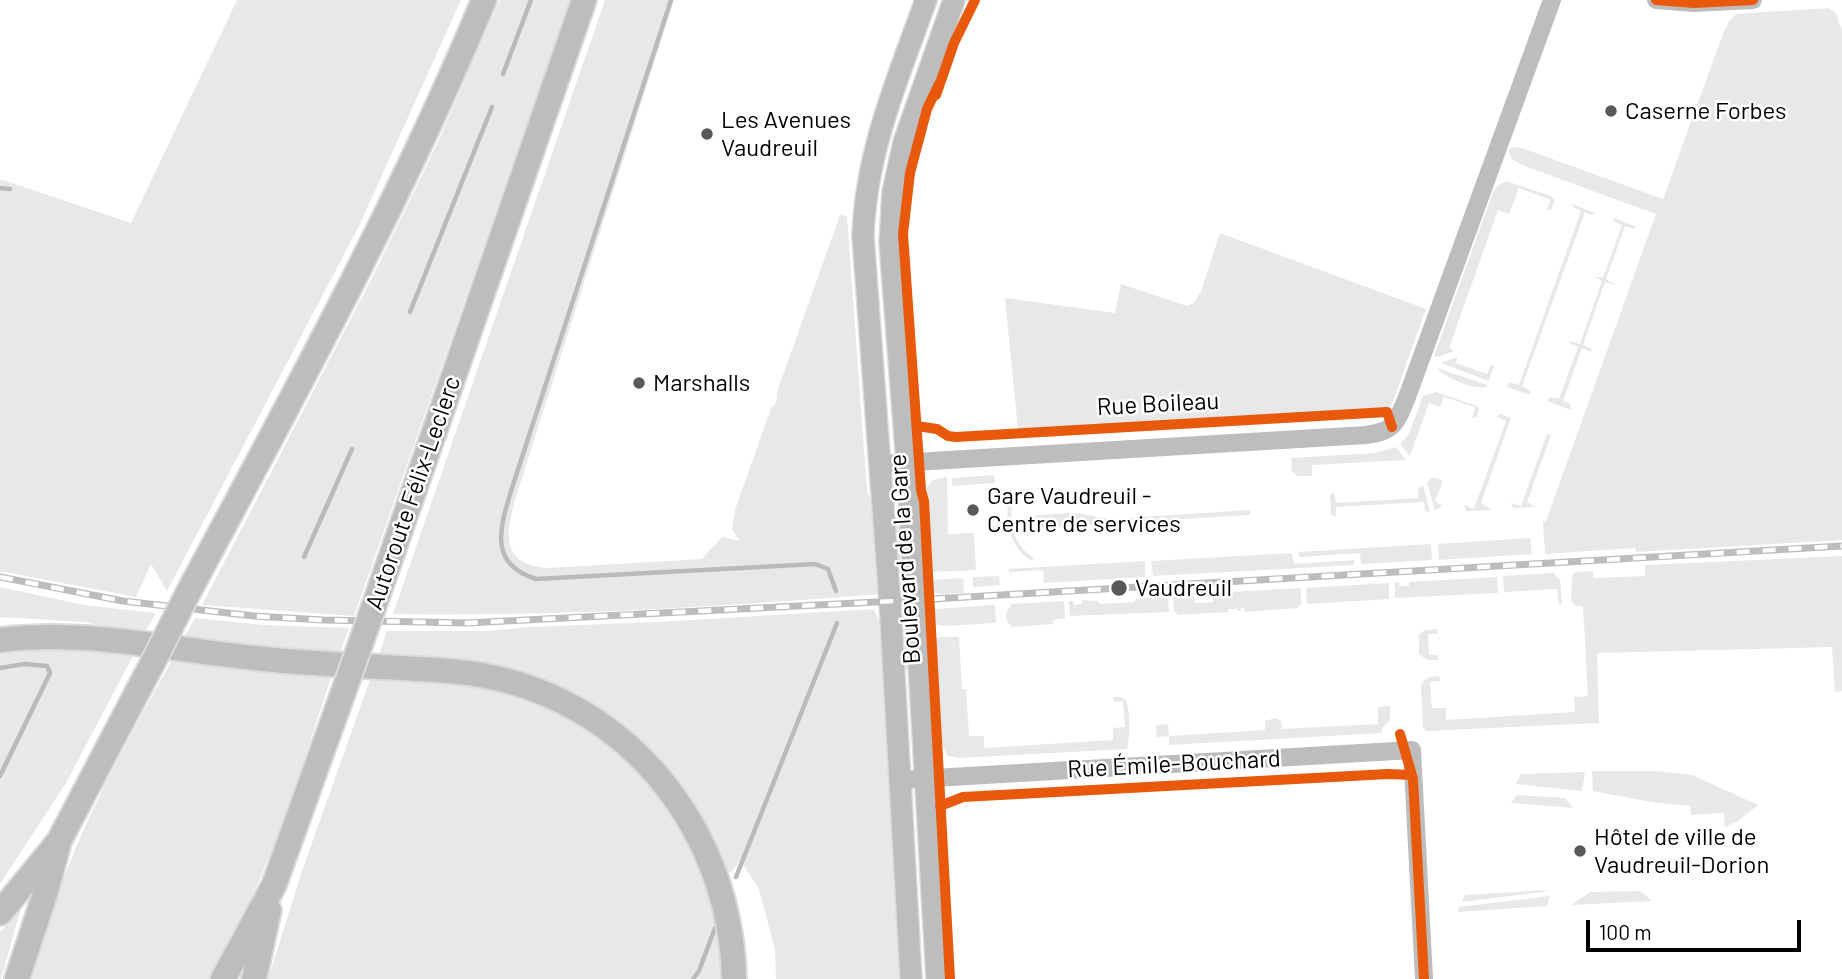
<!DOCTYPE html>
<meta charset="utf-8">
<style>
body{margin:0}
#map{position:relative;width:1842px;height:979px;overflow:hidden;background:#fff;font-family:Barlow,sans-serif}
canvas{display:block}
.scale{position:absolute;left:1586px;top:920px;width:215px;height:32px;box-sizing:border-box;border:4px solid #000;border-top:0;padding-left:9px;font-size:21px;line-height:24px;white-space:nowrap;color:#000;-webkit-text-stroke:5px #fff;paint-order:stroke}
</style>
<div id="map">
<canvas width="1842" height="979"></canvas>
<div class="scale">100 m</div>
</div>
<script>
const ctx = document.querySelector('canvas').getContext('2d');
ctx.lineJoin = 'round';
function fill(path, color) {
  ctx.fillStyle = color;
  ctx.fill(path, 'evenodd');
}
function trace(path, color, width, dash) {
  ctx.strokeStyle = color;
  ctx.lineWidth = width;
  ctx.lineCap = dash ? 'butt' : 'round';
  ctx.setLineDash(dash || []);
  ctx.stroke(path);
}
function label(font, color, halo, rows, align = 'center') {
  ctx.font = font + ' Barlow,sans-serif';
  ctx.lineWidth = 5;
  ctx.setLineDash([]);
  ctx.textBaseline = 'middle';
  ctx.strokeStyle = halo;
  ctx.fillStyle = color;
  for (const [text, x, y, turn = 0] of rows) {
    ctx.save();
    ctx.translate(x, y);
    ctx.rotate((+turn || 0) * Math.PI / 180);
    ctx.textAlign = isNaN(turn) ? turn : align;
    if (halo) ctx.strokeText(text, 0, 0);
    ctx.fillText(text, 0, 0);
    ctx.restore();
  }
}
const green = new Path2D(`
 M237,0H461L359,226L167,591L151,564L136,597L0,571V179L131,223Z
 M500,0H570L354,616L202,605L374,274L437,144Z
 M605,0H674L515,500C505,537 502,565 549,568L702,559L722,537L740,541L732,530L735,510L771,408L776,403L777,392L840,215L847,216L867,490C880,522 878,560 880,594C718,607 555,617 393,614Z
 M1828,8L1836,13L1842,31V540L1636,552L1635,548L1545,554L1543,522L1546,521L1656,214L1522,165L1512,159L1508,150L1514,147L1522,148L1663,199L1724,31L1730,20L1736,14Z
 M1506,181L1551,196L1555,200L1551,210H1547L1551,200L1519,188L1509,214L1498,210L1449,348L1454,351L1438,357L1434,356L1493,192L1498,186Z
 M1572,204L1595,213L1592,215L1585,212L1522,386L1530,390V395L1507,387L1509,382L1519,385L1581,211L1573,207Z
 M1615,218L1636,227L1634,229L1625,226L1606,279L1615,285L1605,282L1583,345L1592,349L1591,352L1582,348L1563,401L1571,404V410L1547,401L1550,397L1559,399L1578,347L1569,343L1570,341L1580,344L1602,281L1593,276L1603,278L1622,225L1613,221Z
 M1220,233L1426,309L1392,404L1385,410L1018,430L1005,298L1115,313L1121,284L1187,306L1194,303L1201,291Z
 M1457,357L1456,363L1487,374L1490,366L1494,365L1489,381L1441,363Z
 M1437,368L1487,385V387C1474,390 1445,378 1437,368Z
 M1436,392L1477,406L1479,410L1477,417L1472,418L1475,407L1444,397L1440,407L1429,403L1410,456L1400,444L1409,434L1423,396Z
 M1500,414L1511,418L1481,503L1492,510L1466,511L1464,505L1474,509L1506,421L1496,417Z
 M1547,434L1551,435L1527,502L1536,507L1513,508L1511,503L1521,506Z
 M1396,447L1406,460L1312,465V476H1298L1292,472L1291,458L1375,453Z
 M994,475L995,483L952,486V478Z
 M947,477L948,534L974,533L976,570L932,572L927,487L933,480Z
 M1433,477L1443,481L1435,501L1442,506L1435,511L1427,482Z
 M1423,485L1430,512L1425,511L1424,502L1336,507V517L1331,515L1330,495L1334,492L1336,503L1418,498V489Z
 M1010,496L1014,497C1007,519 1013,546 1034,558L1032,561C1010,549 1003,519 1010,496Z
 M1249,510L1251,513L1248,515L1040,528L1034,526L1032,521L1036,515L1077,513L1110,519Z
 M896,517H902L905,588L902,594L899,593L895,558Z
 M1530,538L1532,554L1439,560L1438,544Z
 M1431,544L1432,560L1361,564L1360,553L1299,557V552Z
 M1292,553L1294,564L1354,560V565L1153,576L1151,561Z
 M1842,556V691L1835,692L1832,647L1597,653L1599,723L1426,731L1423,727L1421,687C1423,677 1430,677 1439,676L1440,681L1430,682L1432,708H1446V720L1575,712L1574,697L1588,696L1583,606H1576L1571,601L1572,576L1576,572L1593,571V578L1645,576V565Z
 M1145,561V577L1044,583L1043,570L1009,572V569Z
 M1553,573L1560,580L1562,604H1559L1557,589L1504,592L1503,576Z
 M999,576L1000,585L973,587V577Z
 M1497,577L1498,593L1395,598V583L1399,582V586H1409V582Z
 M963,578L964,593L941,594L932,591V580Z
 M1389,583V599L1307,604L1306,588Z
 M0,587L84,605L156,613L144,634L84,622L0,617Z
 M1301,588V604L1297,608L1244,612V608H1241V611H1238L1237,609H1228V612L1178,615L1174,611L1173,595L1193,594L1195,603L1213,602V593Z
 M1168,595L1169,612L1070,616L1069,601H1073L1074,605L1082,604V600L1098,601L1099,604L1135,602V599Z
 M1064,601L1065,618L1053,620V624L1013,627L1007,622L1006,613L1012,604Z
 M995,605L996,623L942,626L934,624V609Z
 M904,608L910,670H904L900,609Z
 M874,609L879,621L904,979H776L775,950L759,889L740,860L733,870L728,873L714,840L690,801L665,769L604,715L378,658L387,631H487L529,627L658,622Z
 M195,618L264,625L349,628L339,656L182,641Z
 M1437,629V634H1428L1429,655H1438V660H1427L1419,654V635L1425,630Z
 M941,637H959L962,689H966L969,736H984V748L1113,740V728L1125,727L1123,701L1114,702L1113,697C1119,697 1121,696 1125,700C1131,707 1130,741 1127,749L959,758L948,756L942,746L935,639Z
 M35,648L135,652L66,783L0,884V651Z
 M172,660L266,671L332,675C298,778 266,886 209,979H28C42,936 57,894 74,852C102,786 137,723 172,660Z
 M371,677L444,680L521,695L577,721L628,759L683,826L717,909L723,979H268L302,871Z
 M1390,706V720L1382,728V733L1169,745V736L1157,737L1156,725L1168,724L1169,736L1265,730V721L1276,718L1281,721L1282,729L1378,724V707Z
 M1592,771H1654L1692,775L1758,805L1738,821L1725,827L1724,813L1691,815L1690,806L1651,802L1593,791Z
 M1585,772L1582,791L1516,784L1521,774Z
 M1517,795L1565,798L1573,808L1511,803Z
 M1548,890L1542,892L1462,902L1465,895Z
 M1640,891L1652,901L1571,905L1590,892Z
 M1550,896L1547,906L1458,912L1459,907Z
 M21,908L1,979H0V932Z`);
const stream = new Path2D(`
 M671,0L511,491C500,528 488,564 536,579L815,564L828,569L836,591
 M503,74L531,0
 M0,188L10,189
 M410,312L492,107
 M304,557L352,449
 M0,668L24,664L47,666L50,673L0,776
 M736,877L837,623
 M693,979L699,971L715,928`);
const minor = new Path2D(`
 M1656,0L1694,3L1753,0
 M881,464L1366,435C1394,432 1397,422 1407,397L1552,0
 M900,780L1412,750L1424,979`);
const major = new Path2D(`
 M911,979L890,602L863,236C866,151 898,78 926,0
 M937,979L909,489L890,243L893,192L904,142L954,0`);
const highway = new Path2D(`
 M188,593C292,398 399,204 484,0
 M374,606L584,0
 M0,640C89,629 175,651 264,659C309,664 355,665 401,668C429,670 458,670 486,676C632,704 731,833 734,979
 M0,913L59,841L152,664
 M17,979L45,894L58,846
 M223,979L274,885L347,682
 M254,979L269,910`);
const rail = new Path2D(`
 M0,577L123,601L254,616L323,620L467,623L915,600L1842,546`);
const highwayBridge = new Path2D(`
 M152,664L188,593
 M347,682L374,606`);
const cycleway = new Path2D(`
 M1656,0L1694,3L1753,0
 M939,84L927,109L910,173L903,234L921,490L924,501L950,979
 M936,95L954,43L975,0
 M917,426L937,429L948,436L956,437L1387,412L1392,427
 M1400,734L1413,779L1424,979
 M940,806L963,797L1388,774L1412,775`);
const markers = [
 [1611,111,7,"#595959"],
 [707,134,7,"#595959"],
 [639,383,7,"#595959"],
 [973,510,7,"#595959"],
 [1119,588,9,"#595959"],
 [1580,851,7,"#595959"]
];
const poiNames = [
 ["Caserne Forbes",1625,111],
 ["Les Avenues",721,120],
 ["Vaudreuil",721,148],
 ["Marshalls",653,383],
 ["Gare Vaudreuil -",987,496],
 ["Centre de services",987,524],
 ["Vaudreuil",1135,588],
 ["Hôtel de ville de",1594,837],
 ["Vaudreuil-Dorion",1594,865]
];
const streetNames = [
 ["Rue Boileau",1158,404,-3],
 ["Autoroute Félix-Leclerc",413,493,-71],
 ["Boulevard de la Gare",905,559,-94],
 ["Rue Émile-Bouchard",1174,764,-3]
];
fill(green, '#e8e8e8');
trace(stream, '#bababa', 4.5);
trace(major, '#dbdbdb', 24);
trace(highway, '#dbdbdb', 28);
trace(minor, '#bdbdbd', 18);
trace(major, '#bdbdbd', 21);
trace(highway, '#bdbdbd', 24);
trace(rail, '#bdbdbd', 7);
trace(rail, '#fff', 4.5, [13]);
trace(highwayBridge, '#dbdbdb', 28, []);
trace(highwayBridge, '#bdbdbd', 24);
trace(cycleway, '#e8590c', 10);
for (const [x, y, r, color] of markers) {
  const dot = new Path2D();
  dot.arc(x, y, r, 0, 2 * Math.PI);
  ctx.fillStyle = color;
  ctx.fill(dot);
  trace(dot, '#fff', 2.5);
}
label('24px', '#000', '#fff', poiNames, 'left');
label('24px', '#000', '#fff', streetNames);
</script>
